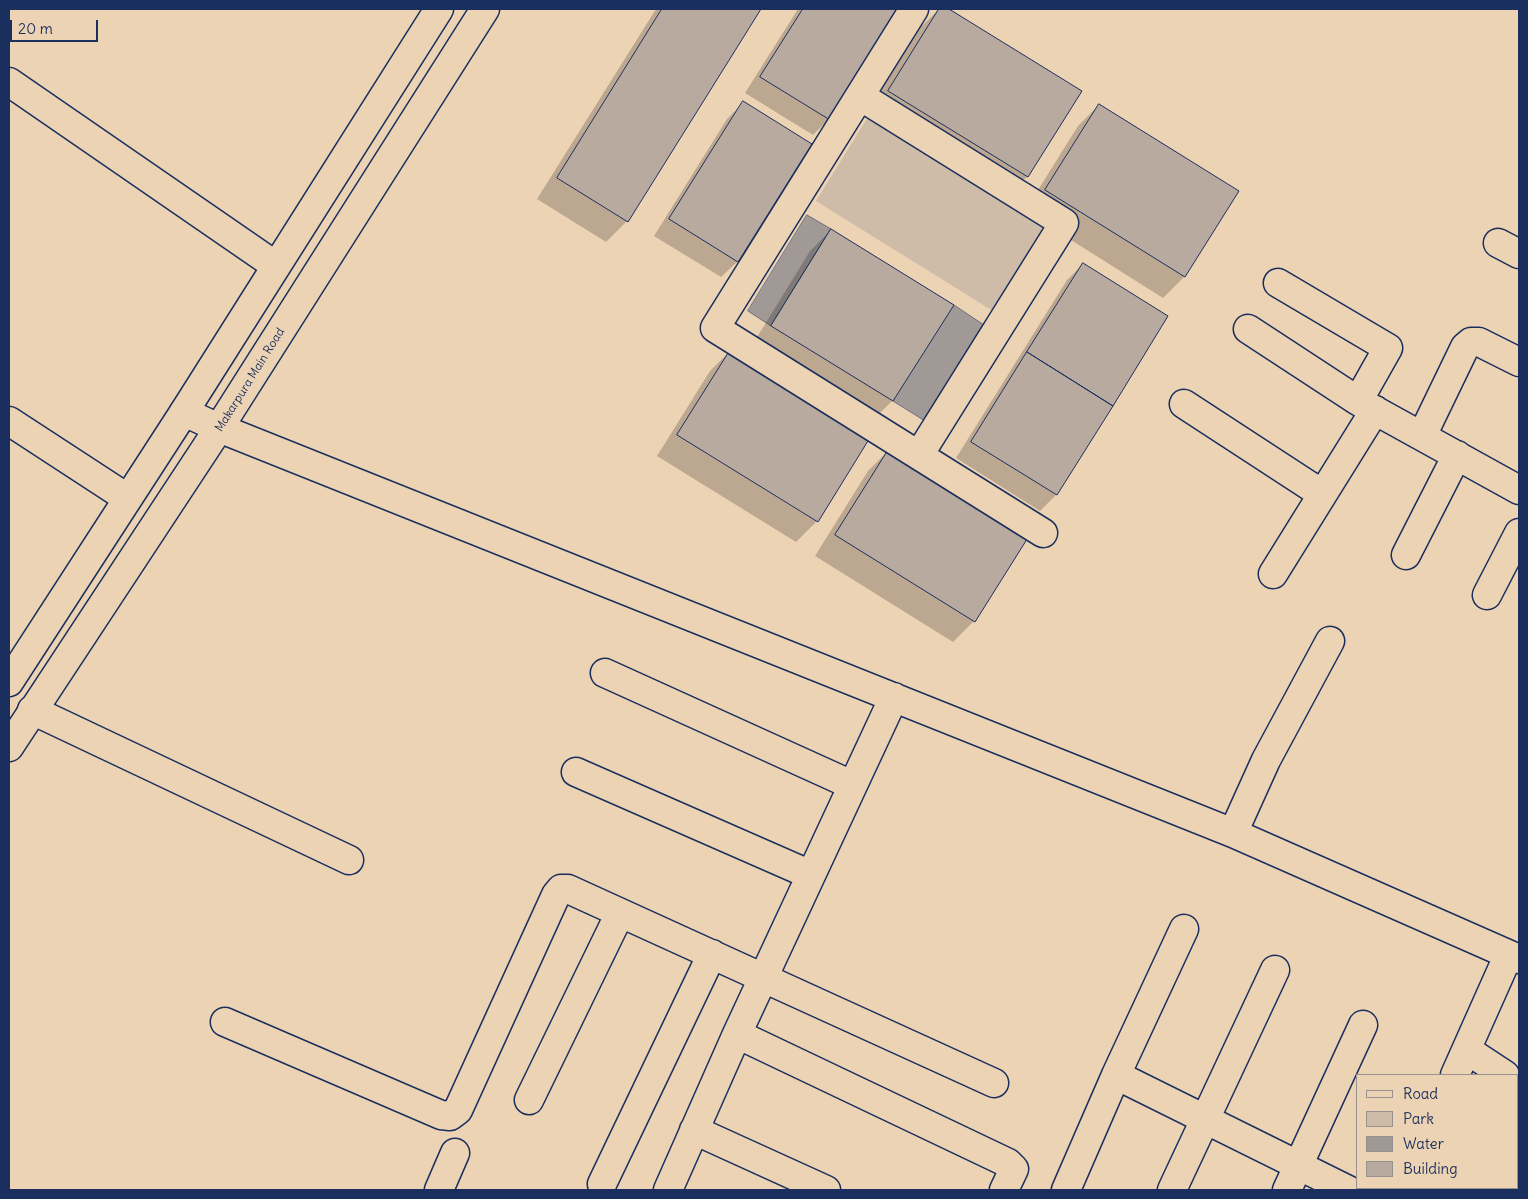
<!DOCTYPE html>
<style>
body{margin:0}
#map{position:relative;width:1528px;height:1199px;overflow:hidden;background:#ecd3b4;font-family:Delius,sans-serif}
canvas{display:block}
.frame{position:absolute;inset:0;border:10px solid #1b2f5e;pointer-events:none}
.legend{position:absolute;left:1356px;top:1074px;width:162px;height:115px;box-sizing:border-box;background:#ecd3b4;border:1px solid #989192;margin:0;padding:6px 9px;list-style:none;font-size:15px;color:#1b2f5e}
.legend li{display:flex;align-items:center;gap:10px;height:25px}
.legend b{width:25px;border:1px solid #989192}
.scale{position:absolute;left:10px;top:20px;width:88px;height:22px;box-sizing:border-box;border:2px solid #1b2f5e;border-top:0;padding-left:6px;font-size:15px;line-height:18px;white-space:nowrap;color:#1b2f5e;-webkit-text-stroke:4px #ecd3b4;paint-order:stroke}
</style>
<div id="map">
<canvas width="1528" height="1199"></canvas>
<div class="frame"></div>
<ul class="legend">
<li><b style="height:6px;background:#ecd3b4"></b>Road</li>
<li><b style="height:14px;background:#cebba8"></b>Park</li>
<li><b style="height:14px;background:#a19995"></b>Water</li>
<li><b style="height:14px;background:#b8aa9f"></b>Building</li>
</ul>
<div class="scale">20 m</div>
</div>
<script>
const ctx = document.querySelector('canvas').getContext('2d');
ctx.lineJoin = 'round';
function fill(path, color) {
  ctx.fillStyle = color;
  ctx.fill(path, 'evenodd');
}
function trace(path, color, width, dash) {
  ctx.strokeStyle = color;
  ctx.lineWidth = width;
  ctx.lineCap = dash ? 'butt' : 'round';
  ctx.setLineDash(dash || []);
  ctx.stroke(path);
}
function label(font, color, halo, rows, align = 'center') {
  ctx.font = font + ' Delius,sans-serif';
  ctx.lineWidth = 4.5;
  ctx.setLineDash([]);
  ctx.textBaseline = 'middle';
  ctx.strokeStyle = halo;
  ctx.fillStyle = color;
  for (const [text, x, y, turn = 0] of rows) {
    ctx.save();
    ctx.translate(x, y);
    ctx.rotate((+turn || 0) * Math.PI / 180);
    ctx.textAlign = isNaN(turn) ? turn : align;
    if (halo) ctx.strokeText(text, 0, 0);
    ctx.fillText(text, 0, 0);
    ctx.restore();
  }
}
const green = new Path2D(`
 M868,117L1045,228L993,311L816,201Z`);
const water = new Path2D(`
 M807,215L831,229L771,326L748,311Z
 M954,305L984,325L925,421L893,401Z`);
const shadow = new Path2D(`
 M656,9H759L627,221L606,242L537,199Z
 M798,9H897L829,119L813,135L745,93Z
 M939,9H946L1080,91L1027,177L1006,197L868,112L921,27Z
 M743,103L737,262L721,277L654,236L727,119Z
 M1099,105L1237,192L1184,277L1163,298L1025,211L1078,126Z
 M831,230L952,306L892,401L871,422L751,347L810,251Z
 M1083,264L1167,316L1056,495L1040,511L956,458L1067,280Z
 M731,350L870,436L817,521L796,542L657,456L710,371Z
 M889,450L974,621L953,642L815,556L868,471Z`);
const building = new Path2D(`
 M662,9H761L628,222L557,178Z
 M803,9H899L830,120L760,77Z
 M939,9H949L1082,91L1028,177L888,91Z
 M743,101L812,144L738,262L669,219Z
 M1099,104L1239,191L1185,277L1045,190Z
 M831,229L954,305L893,401L771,326Z
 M1083,263L1168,316L1113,406L1027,352Z
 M731,349L871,436L818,522L677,435Z
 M1027,352L1113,406L1057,495L971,442Z
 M889,449L1029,536L975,622L835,535Z`);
const minor = new Path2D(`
 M914,9L715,328L1043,533
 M9,82L276,266
 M860,96L1064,223L919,455
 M1498,243L1519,254
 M1278,283L1388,348L1358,401
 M1248,329L1358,401L1519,490
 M1184,404L1322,494
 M184,412L219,428L1233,833L1519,959
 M9,421L127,498
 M1422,436L1465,347L1471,342H1479L1519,362
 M1406,555L1457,455
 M1273,574L1375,410
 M1487,595L1519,533
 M605,673L852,785
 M32,710L349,860
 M576,772L811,875
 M1233,833L1266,760L1330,641
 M1184,929L1116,1075L1348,1190
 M225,1022L441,1115L450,1116L458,1110L556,895L561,889H568L994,1083
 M737,1034L1008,1163L1014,1169L1004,1190
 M1467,1050L1505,1075
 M1455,1075L1508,956
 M529,1100L620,913
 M694,1130L826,1190
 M602,1184L712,954
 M439,1190L455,1153
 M668,1190L737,1034L894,697
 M1066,1190L1116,1075
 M1172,1190L1275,970
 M1287,1190L1363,1025
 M1405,1190L1406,1188`);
const highway = new Path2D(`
 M9,682L184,412L439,9
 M9,747L219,428L485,9`);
const streetNames = [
 ["Makarpura Main Road",250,380,-58]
];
fill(green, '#cebba8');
fill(water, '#a19995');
trace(water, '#6b6f7f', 1);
fill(shadow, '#0003');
fill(building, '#b8aa9f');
trace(building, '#1b2f5e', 1);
trace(minor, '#1b2f5e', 31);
trace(highway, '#1b2f5e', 31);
trace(minor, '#ecd3b4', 28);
trace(highway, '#ecd3b4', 28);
label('12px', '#1b2f5e', '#ecd3b4', streetNames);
</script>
